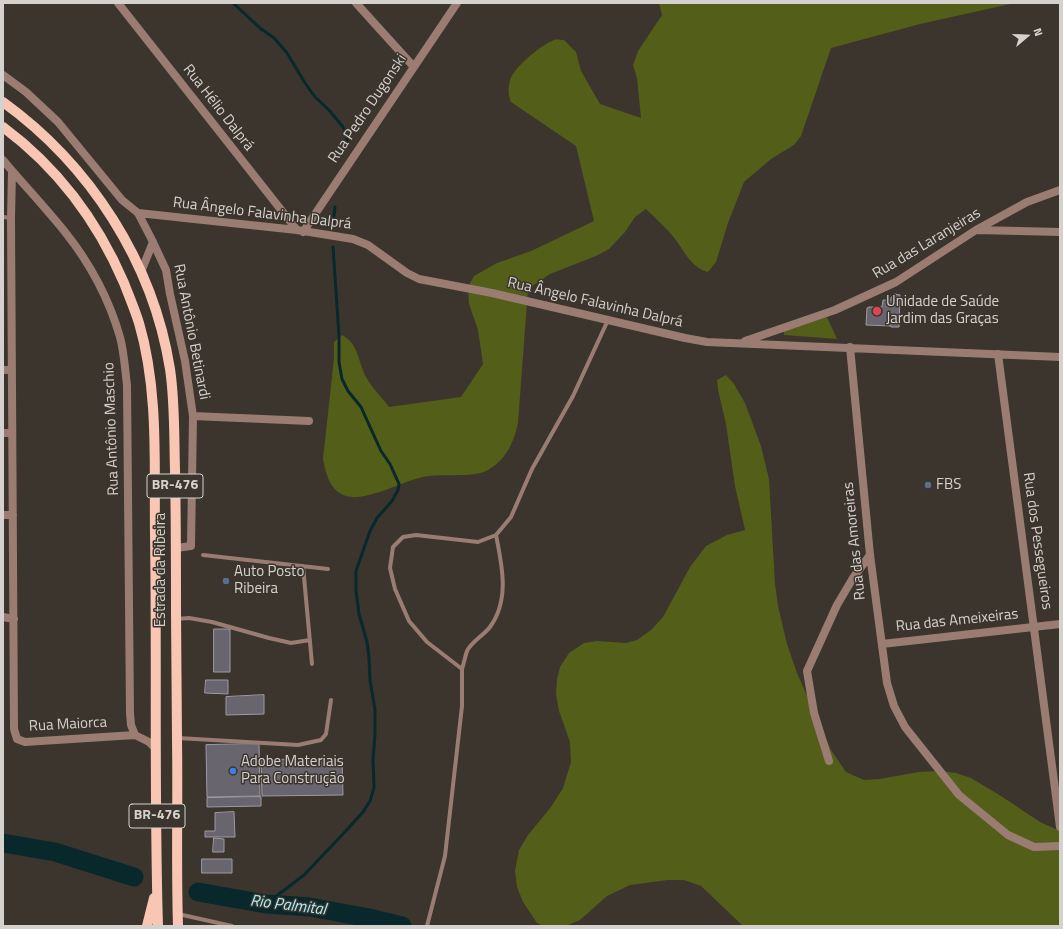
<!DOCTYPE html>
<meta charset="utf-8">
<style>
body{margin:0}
#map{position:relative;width:1063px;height:929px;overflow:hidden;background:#3b352d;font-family:"Titillium Web",sans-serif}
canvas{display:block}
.frame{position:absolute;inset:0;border:4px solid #d5d2cd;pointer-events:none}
.north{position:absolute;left:1007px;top:16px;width:40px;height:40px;-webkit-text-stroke:3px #3b352d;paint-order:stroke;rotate:71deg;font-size:11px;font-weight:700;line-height:16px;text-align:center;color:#d5d2cd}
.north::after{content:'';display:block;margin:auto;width:14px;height:18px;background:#d5d2cd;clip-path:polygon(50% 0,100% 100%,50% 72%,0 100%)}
</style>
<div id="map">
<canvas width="1063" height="929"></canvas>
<div class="frame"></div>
<div class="north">N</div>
</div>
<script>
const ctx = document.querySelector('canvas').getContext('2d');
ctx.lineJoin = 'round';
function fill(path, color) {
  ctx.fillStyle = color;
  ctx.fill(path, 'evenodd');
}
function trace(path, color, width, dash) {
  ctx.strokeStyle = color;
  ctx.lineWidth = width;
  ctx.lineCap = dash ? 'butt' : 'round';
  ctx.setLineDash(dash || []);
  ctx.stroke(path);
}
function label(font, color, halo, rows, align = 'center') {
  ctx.font = font + ' "Titillium Web",sans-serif';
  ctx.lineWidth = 3;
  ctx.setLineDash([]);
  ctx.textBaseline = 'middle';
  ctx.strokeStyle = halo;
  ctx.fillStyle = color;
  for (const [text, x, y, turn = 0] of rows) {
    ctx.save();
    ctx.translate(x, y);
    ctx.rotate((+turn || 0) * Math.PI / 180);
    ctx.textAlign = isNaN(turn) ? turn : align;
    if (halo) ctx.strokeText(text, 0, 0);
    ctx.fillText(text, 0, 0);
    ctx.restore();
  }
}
const green = new Path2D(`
 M659,3H1015L920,24L831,48L801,136L794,145L771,159L744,182L728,223L716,262L708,272C689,267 683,247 671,234C663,225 654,217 646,209L635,217L625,232L609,249L596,256L550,274L528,289L518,423C514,442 506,460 488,470C472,479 439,472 419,478C400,483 364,502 346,496C330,491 326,474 323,459L334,358V342L342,335C359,344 358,362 366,377C372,388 382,397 389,407L461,397L483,364L478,330L469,304L468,287L474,276L497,263L531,251L594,221L576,146L511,102C508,94 508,88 510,80C514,67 541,45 554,40C557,39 560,40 564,40L576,52L581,71L600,104L641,118L637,78L633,65L638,51L662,15Z
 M827,317L837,339L784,335V331Z
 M726,375L734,384L745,403L761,446L769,479L775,584L778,606L787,644L797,673L831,750L846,772L864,780L880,779L918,772L940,771L956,773L971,778L1001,796L1040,822L1060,831V926H743L701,886L684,880H668L630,885L607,896L580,920L566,926H544L537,923L523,902L517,887L515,871L519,850L528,835L551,807L563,788L571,762L570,742L559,711L556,694L557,679L560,667L569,653L584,643L597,641L626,643L637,640L651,630L663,617L690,567L706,546L727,535L745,530L735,486L726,424L718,390L717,380Z`);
const stream = new Path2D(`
 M233,3L260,28L274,38L287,53L305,83L315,97L329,110L343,127L347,136V142
 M333,225L335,207
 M266,904L304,875L343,834L363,812L370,801L374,788L373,760L375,734V710L370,680L369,658L367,642L359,614L356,591V571L370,531L377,518L392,501L398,490L399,484L390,464L381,451L361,407L348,391L342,379L339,362V336L333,247`);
const river = new Path2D(`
 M3,843L55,852L134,877
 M198,892L266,904L310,907L369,918L402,926`);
const building = new Path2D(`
 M895,294L900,295L899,327H891V326L866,325L867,308L869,307H882L883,300H891V297H895Z
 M214,629H230V672H214Z
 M206,680H228V694L205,693Z
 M264,695V714L226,715V697Z
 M259,744L260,796L207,797L206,745Z
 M342,759L343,795L262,796L261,760Z
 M261,797V806L207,807V798Z
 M234,812L235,837H205V831H215V813Z
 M214,838L224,839V852H213Z
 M202,859H232V873H202Z`);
const service = new Path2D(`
 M3,217L11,218
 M203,555L328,569
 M303,566L312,664
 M176,619L189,618L212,622L269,638L291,643L310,640
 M462,669C464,663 465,657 467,651C471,642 484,635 490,627C510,600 502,565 496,535
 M178,738L298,745L321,740L326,734L331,700
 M178,914L232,926
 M427,926L445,856L462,706V669L427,642L409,621L395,589L390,568L393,547L403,537L416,535L478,542L496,535L511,517L532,469L573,396L608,320`);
const minor = new Path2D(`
 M118,3L297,230
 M356,3L414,67
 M3,75L26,92L58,122L122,200L138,213L151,238L166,270L170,294L185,361L193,416L191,546L176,548
 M3,160C23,184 45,207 65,232C89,262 109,299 120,337C124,352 125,369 127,385L130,714L131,725L135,735
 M12,171L11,218L14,729L17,739L25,742L135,735L149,742L156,749
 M138,213L297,230L353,239L368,245L407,273L419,279L492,293L685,338L707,342L1060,357
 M977,230L1060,232
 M303,232L457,3
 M141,272L153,242
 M745,341L835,310L896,282L976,230L1027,202L1060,190
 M850,347L870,555L887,683L894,706L905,727L959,795L1008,835L1034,847L1060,846
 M998,354L1060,827
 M3,370H12
 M193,416L309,421
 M3,433H12
 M3,515H13
 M3,617L14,619
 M882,644L1060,624
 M829,761L814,713L807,671L837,605L853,578L870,555`);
const primary = new Path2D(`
 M3,102C90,165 153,262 170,369C175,402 174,437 175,470C176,518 176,565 176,612C176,655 177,697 177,740C178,802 176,864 178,926
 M3,127C58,168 97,220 124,283C129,296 135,310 139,323C159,391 154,465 155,535C157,665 154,796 158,926
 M147,926L154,898`);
const markers = [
 [877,311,5,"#e0444e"],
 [928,485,4,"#5c6f8a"],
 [226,581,4,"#5c6f8a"],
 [233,771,4,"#3f7fe0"]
];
const shields = [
 [175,486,56],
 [157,816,56]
];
const shieldNames = [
 ["BR-476",175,486],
 ["BR-476",157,816]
];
const streetNames = [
 ["Rua Hélio Dalprá",218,108,52],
 ["Rua Pedro Dugonski",368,109,-56],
 ["Rua Ângelo Falavinha Dalprá",262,214,7],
 ["Rua das Laranjeiras",927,244,-31],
 ["Rua Ângelo Falavinha Dalprá",595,303,13],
 ["Rua Antônio Betinardi",191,332,79],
 ["Rua Antônio Maschio",112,429,-92],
 ["Rua das Amoreiras",855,541,-96],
 ["Rua dos Pessegueiros",1037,541,82],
 ["Estrada da Ribeira",161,570,-90],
 ["Rua das Ameixeiras",957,621,-6],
 ["Rua Maiorca",68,725,-3]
];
const poiNames = [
 ["Unidade de Saúde",886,302],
 ["Jardim das Graças",886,319],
 ["FBS",936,485],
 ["Auto Posto",234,572],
 ["Ribeira",234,589],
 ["Adobe Materiais",241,762],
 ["Para Construção",241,779]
];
const waterNames = [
 ["Rio Palmital",288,906,7]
];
fill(green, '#535e19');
trace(stream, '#08282c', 3);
trace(river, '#08282c', 19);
fill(building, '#68656e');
trace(building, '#9d9aa4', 1);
trace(service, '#9b7c72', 4);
trace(minor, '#9b7c72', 8);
trace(primary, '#f9c6b4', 10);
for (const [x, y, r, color] of markers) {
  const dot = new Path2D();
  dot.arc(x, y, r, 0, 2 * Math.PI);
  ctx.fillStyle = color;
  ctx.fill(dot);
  trace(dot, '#3b352d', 1.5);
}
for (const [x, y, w] of shields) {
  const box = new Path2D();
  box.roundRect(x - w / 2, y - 12, w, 24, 3);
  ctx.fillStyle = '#3b352d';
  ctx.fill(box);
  trace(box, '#d5d2cd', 1);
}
label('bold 14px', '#d5d2cd', null, shieldNames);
label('15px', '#d5d2cd', '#3b352d', streetNames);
label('15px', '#d5d2cd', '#3b352d', poiNames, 'left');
label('italic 16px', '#a9f2fd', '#3b352d', waterNames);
</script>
